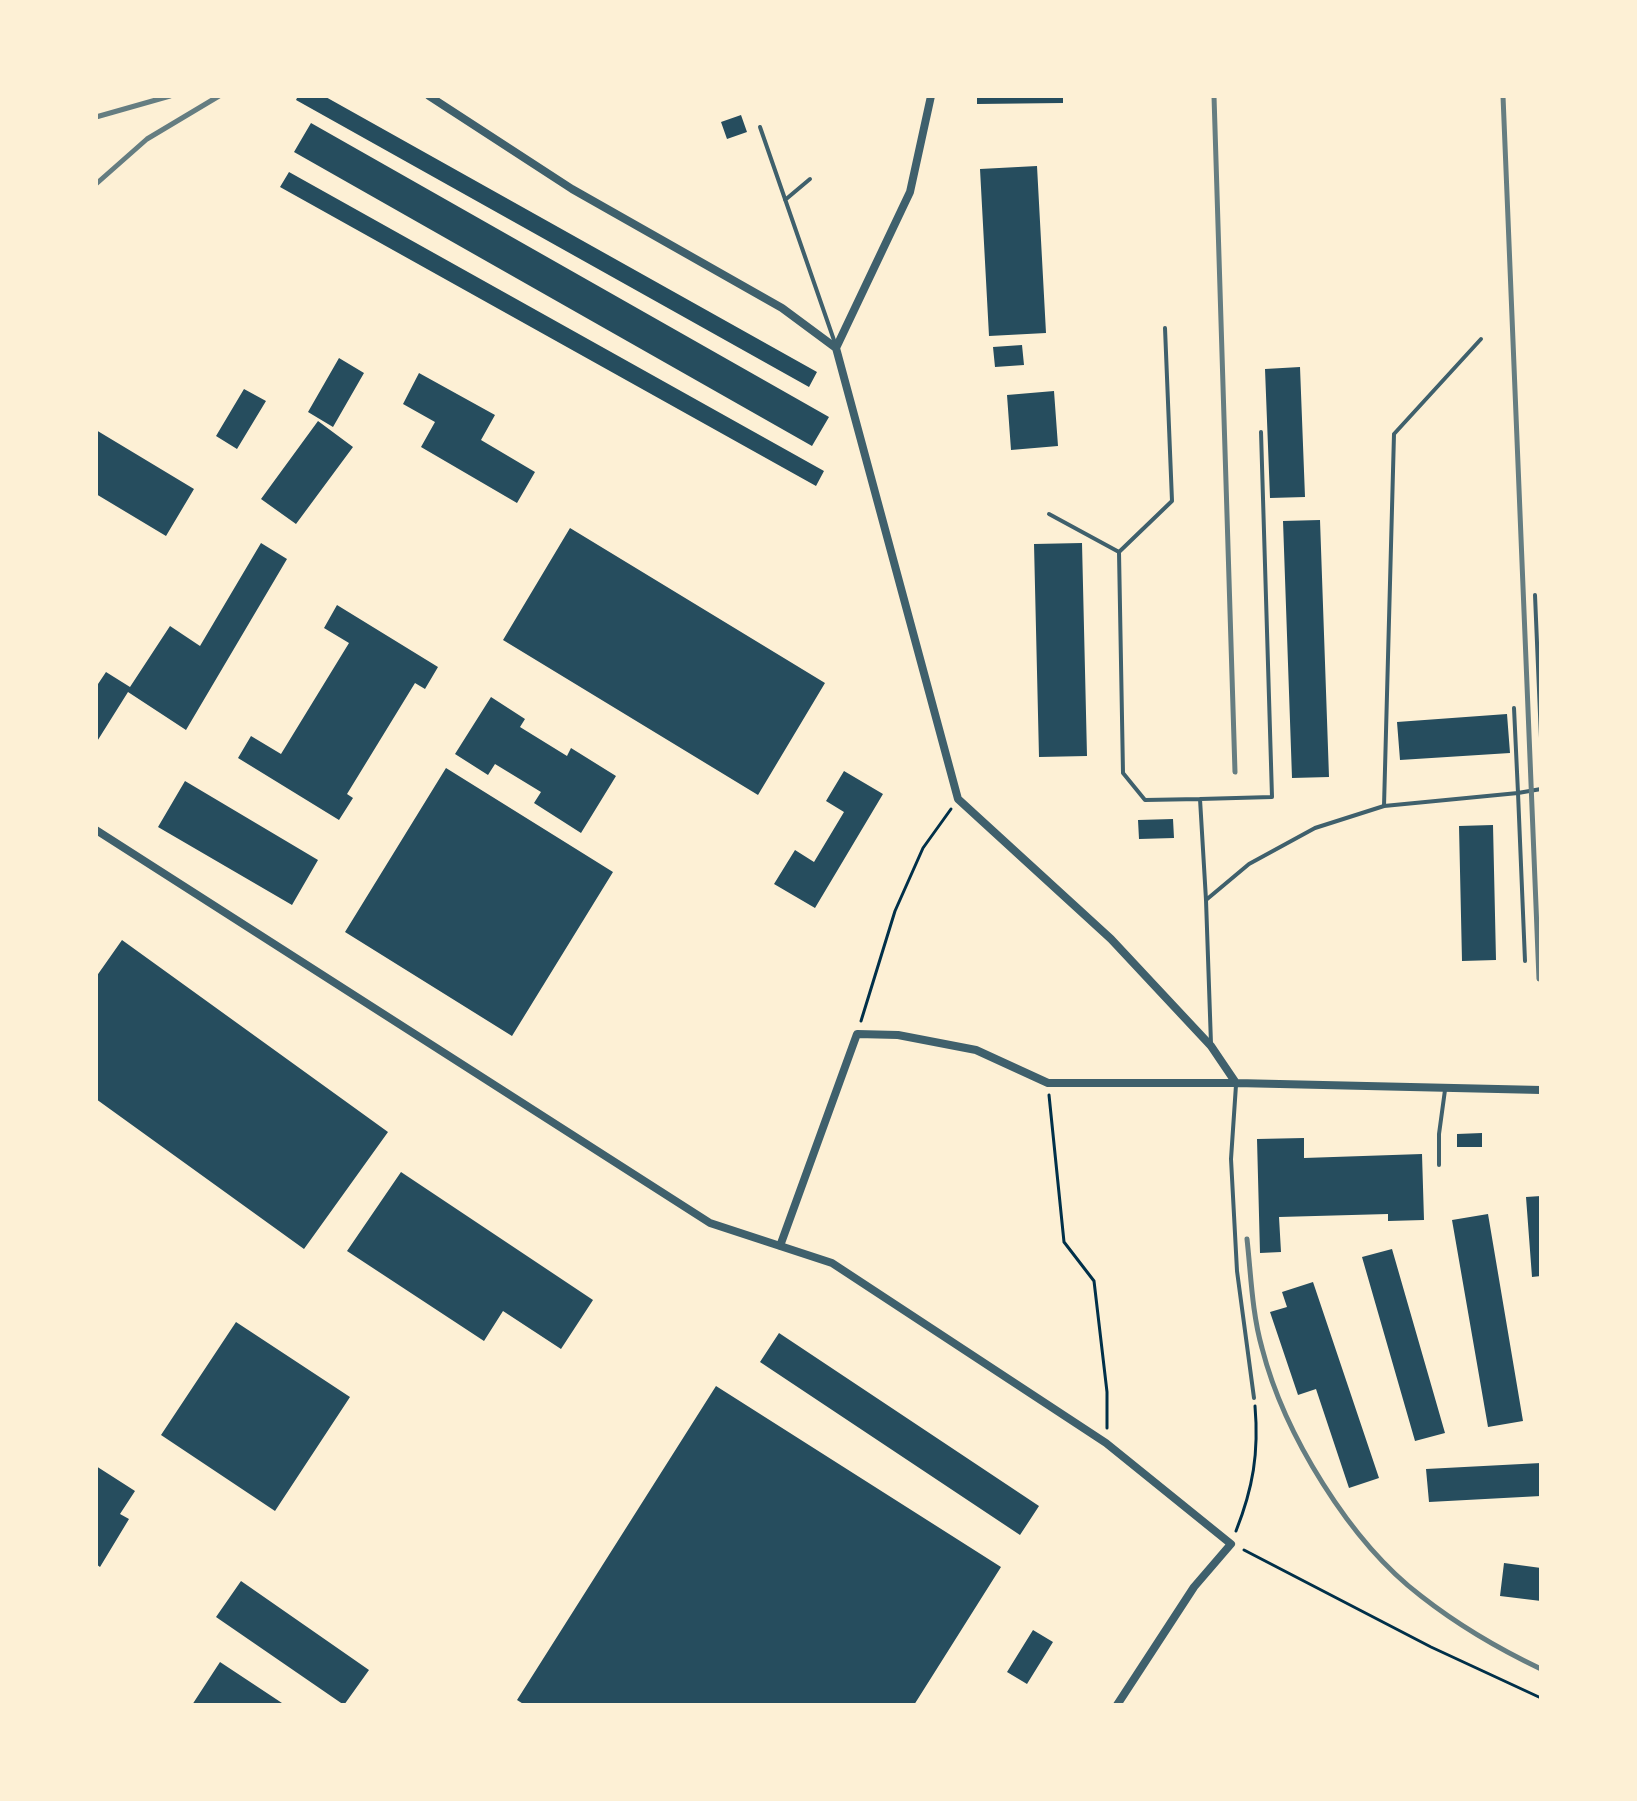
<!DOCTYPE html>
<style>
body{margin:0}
#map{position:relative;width:1637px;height:1801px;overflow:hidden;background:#fdf0d5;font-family:"Golos Text",sans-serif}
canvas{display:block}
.frame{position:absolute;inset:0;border:98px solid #fdf0d5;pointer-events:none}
</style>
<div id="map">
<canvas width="1637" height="1801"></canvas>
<div class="frame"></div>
</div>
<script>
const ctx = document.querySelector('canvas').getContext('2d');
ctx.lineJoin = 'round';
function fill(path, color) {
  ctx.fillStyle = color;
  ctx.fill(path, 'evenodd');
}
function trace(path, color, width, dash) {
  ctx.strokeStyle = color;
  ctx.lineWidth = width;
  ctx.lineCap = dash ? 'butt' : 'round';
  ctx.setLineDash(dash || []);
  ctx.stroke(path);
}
const building = new Path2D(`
 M298,96H324L817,372L809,387L296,100Z
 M977,96H1063V103L977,104Z
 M741,115L747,132L727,139L721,122Z
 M311,123L829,417L812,446L294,152Z
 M1037,166L1046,333L989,336L980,169Z
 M289,172L824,471L816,486L280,187Z
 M1022,345L1024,365L995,367L993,347Z
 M339,358L364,373L333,427L308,412Z
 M1300,367L1305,497L1270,498L1265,369Z
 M419,373L495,415L481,440L535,472L517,503L421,447L435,422L403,404Z
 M244,389L266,401L237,449L216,436Z
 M1054,391L1058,446L1011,450L1007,395Z
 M318,421L353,447L296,524L261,499Z
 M96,430L194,489L166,536L96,494Z
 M1320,520L1329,777L1292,778L1283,521Z
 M570,528L825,683L758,795L503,640Z
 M261,543L287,559L186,730L128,692L96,743V687L106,672L130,687L170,626L200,646Z
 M1082,543L1087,756L1039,757L1034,544Z
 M337,605L438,667L425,689L415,683L347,794L353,798L339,820L238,758L251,736L281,754L349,643L324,628Z
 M491,697L525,719L520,727L567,756L571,748L616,776L581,833L534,803L541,792L495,764L488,775L455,754Z
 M1507,714L1510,753L1400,760L1397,722Z
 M446,768L613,872L512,1036L345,932Z
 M844,771L883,794L815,908L774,884L795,850L814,862L844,812L826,801Z
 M185,781L318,860L292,905L158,827Z
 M1173,819L1174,838L1139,839L1138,820Z
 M1493,825L1496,960L1462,961L1459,826Z
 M122,940L388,1132L304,1249L96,1099V977Z
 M1482,1133V1147H1457V1134Z
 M1304,1138V1158L1422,1154L1424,1220L1388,1221V1214L1279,1217L1281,1252L1260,1253L1257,1139Z
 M401,1172L593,1300L561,1349L503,1311L484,1341L347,1251Z
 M1541,1196V1276L1532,1277L1526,1197Z
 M1488,1214L1523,1421L1488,1427L1452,1220Z
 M1392,1249L1445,1433L1415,1441L1362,1257Z
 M1313,1282L1379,1478L1349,1488L1316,1389L1298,1395L1270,1312L1287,1307L1282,1292Z
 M236,1322L350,1397L275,1511L161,1435Z
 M779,1333L1039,1506L1020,1535L760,1362Z
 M716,1386L1001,1567L914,1705H525L517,1700Z
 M1541,1463V1496L1429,1502L1426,1469Z
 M96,1466L135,1491L120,1514L129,1519L100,1567L96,1564Z
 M1504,1563L1541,1568V1601L1500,1596Z
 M241,1581L369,1670L344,1705L216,1617Z
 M1033,1630L1053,1642L1027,1684L1007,1672Z
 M220,1662L285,1705H192Z`);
const path = new Path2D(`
 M861,1021L895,911L923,848L951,809
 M1049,1095L1064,1242L1094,1281L1107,1392V1428
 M1236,1531C1253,1488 1259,1453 1255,1406
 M1244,1550L1431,1647L1541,1698`);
const service = new Path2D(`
 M760,127L836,346
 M785,200L810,179
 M1049,514L1119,552L1123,773L1145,800L1200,799L1206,900L1211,1044
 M1119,552L1172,501L1165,328
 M1535,595L1541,738
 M1200,799L1272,797L1261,432
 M1384,806L1394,434L1481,339
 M1206,900L1249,864L1315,828L1384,806L1518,793L1514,708
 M1525,961L1518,793L1541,789
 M1236,1085L1231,1159L1237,1271L1254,1398
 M1439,1165V1134L1445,1090`);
const minor = new Path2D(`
 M429,96L572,189L782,308L836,348
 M931,96L910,192L836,348L958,799L1111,939L1211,1046L1236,1083
 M96,830L710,1223L832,1263L1106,1443L1231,1544L1194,1587L1117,1705
 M780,1246L857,1034L898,1035L976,1050L1048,1083H1236L1541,1090`);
const rail = new Path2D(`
 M1214,96L1235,772
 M1503,96L1539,979
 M96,117L170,96
 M96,184L147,139L219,96
 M1247,1239C1251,1275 1252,1313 1262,1348C1284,1434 1350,1542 1421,1596C1458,1625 1499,1649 1541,1669`);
fill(building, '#264d5e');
trace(path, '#003049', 3);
trace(service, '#3f606c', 4);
trace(minor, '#3f606c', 8);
trace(rail, '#657d81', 5);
</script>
